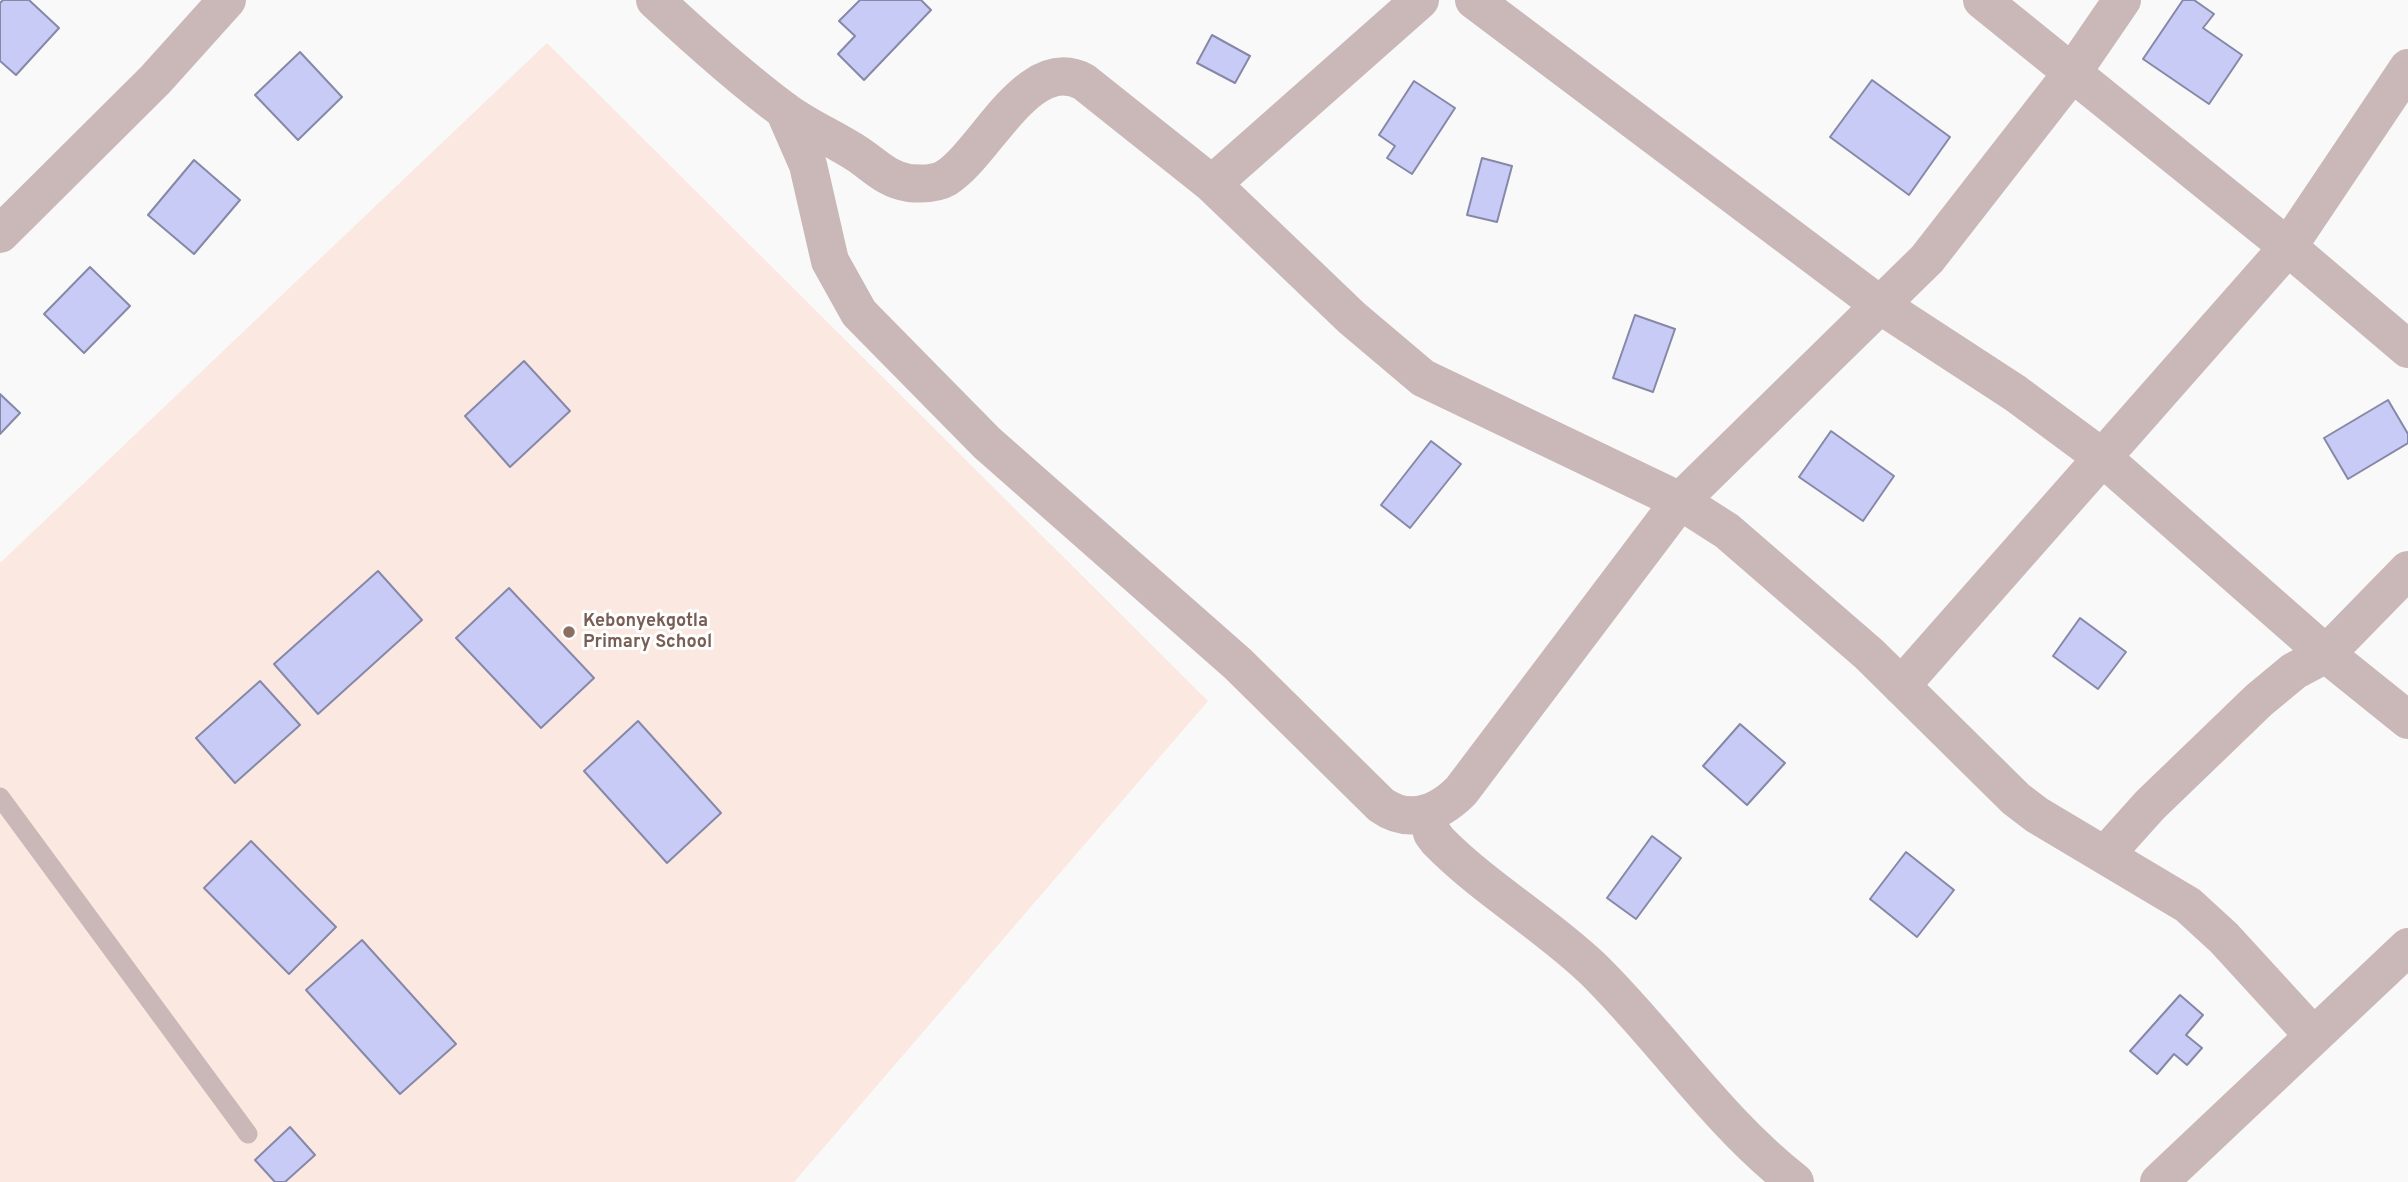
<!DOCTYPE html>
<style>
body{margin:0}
canvas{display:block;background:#f9f9f9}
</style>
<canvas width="2408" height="1182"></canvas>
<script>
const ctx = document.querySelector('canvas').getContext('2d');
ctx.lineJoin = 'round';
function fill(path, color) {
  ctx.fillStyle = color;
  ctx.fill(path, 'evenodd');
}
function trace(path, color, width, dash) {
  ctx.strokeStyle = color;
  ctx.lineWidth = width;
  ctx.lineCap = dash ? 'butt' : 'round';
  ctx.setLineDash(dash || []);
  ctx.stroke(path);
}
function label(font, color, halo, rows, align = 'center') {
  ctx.font = font + ' Overpass,sans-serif';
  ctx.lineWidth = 6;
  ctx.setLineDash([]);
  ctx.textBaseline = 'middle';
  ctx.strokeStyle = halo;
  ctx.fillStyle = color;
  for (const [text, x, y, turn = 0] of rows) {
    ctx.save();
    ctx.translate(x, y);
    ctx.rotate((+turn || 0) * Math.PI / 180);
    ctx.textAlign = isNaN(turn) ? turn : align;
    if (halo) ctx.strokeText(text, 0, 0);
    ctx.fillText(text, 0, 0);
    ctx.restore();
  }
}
const built = new Path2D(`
 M547,43L1208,701L794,1182H0V563Z`);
const building = new Path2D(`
 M3,0H29L59,28L16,75L0,61V3Z
 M860,0H921L931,10L864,80L838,54L855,36L839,21Z
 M2183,0H2194L2214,14L2203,28L2242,55L2209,104L2143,59Z
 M1212,35L1250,56L1235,83L1197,63Z
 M300,52L342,97L298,140L255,95Z
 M1872,80L1950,137L1909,195L1830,137Z
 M1414,81L1455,108L1412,174L1387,158L1395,146L1379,135Z
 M1482,158L1512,166L1497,222L1467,215Z
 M194,160L240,200L194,254L148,215Z
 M90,267L130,306L84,353L44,314Z
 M1635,315L1675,329L1653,392L1613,378Z
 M524,361L570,411L510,467L465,416Z
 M0,394L20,413L0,434Z
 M2388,400L2408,434V443L2348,479L2324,438Z
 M1831,431L1894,476L1863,521L1799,477Z
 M1431,441L1461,464L1410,528L1381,505Z
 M378,571L422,620L318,714L274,664Z
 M509,588L594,678L541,728L456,638Z
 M2080,618L2126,652L2098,689L2053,656Z
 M260,681L300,725L235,783L196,738Z
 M638,721L721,813L667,863L584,771Z
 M1740,724L1785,763L1747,805L1703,766Z
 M1652,836L1681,858L1636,919L1607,898Z
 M251,841L336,927L289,974L204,888Z
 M1906,852L1954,890L1917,937L1870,899Z
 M362,940L456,1044L400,1094L306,990Z
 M2180,995L2203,1015L2186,1035L2202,1048L2187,1065L2174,1054L2157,1074L2130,1051Z
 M290,1127L315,1155L285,1182H275L255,1160Z`);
const lane = new Path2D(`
 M0,797L248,1134`);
const street = new Path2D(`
 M655,0C697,39 739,77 785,111C808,128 835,139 859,155C875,166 888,180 909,183C921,184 936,184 946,178C986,153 1028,52 1084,82L1212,184L1352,318L1423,378L1680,501L1727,531L1869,654L2016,799L2037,815L2188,905L2224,938L2312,1034
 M1474,0L1880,305L2015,393L2103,458L2326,654L2408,720
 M1982,0L2288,247L2408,349
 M784,110L808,165L830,261L859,313L987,443L1238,664L1381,805C1409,825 1438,814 1461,791L1680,501L1927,259L2072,73L2122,0
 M1212,184L1420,0
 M0,234L155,80L227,0
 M1901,686L2288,247L2408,68
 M1427,813L1432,833L1438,841C1485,889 1545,923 1594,970C1664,1039 1717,1121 1795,1182
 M2106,854L2150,805L2259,700L2294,671L2326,654L2408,570
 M2159,1182L2408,947`);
const markers = [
 [569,632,7,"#8d6e63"]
];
const educationNames = [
 ["Kebonyekgotla",583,622],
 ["Primary School",583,643]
];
fill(built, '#fbe8e0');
fill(building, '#c9cbf7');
trace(building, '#8688a8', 2);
trace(lane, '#cab7b8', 19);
trace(street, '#cab7b8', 38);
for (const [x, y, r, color] of markers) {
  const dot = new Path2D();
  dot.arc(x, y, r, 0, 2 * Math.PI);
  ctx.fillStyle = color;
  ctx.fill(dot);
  trace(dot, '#fff', 2.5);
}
label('bold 18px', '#785e54', '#fff', educationNames, 'left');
</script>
